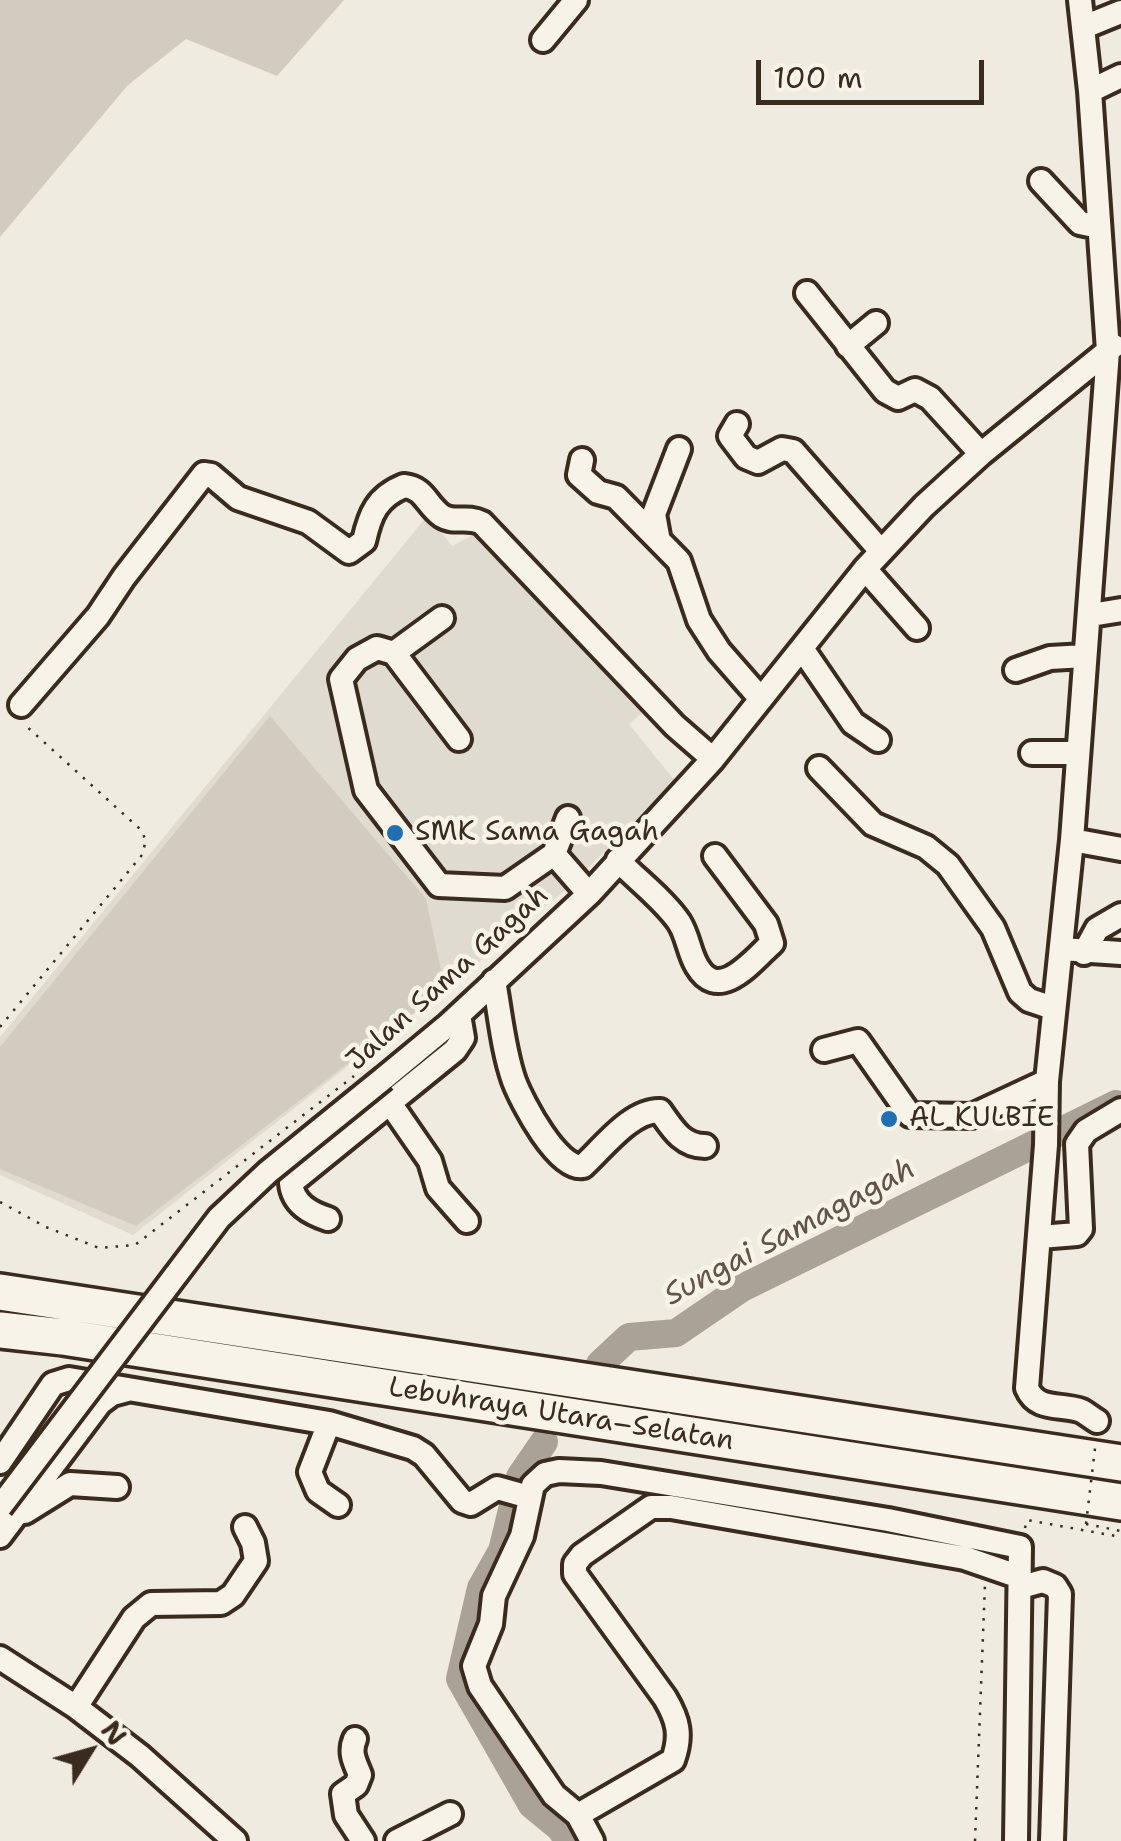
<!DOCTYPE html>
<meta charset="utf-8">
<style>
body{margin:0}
#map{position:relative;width:1121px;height:1841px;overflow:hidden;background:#efebe0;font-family:"Shantell Sans",sans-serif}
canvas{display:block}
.north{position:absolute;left:40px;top:1701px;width:100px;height:100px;-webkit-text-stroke:8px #f7f3e8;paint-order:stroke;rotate:53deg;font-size:28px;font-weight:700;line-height:40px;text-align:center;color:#3b2a1e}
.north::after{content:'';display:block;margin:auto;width:35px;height:45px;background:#3b2a1e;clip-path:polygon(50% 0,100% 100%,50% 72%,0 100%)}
.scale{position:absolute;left:756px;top:60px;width:228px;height:45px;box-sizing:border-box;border:5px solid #3b2a1e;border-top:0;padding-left:12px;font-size:30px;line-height:35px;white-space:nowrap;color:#3b2a1e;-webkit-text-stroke:8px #f7f3e8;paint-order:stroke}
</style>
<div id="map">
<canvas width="1121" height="1841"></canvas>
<div class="north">N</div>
<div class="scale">100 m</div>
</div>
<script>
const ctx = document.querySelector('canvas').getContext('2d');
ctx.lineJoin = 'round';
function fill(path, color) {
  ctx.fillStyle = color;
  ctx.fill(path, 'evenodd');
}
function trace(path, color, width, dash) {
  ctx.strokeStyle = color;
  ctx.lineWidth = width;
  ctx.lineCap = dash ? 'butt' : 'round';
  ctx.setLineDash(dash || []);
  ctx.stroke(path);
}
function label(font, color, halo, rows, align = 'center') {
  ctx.font = font + ' "Shantell Sans",sans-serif';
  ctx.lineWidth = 9;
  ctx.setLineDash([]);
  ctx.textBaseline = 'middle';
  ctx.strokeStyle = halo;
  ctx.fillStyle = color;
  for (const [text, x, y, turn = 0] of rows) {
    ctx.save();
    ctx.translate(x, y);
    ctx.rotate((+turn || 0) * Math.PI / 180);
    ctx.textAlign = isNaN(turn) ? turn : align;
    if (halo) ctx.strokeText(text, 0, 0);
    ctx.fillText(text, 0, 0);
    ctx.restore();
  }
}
const built = new Path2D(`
 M428,515L452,546L479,532L649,707L629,724L675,781L571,885L460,978L133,1235L0,1175V1037Z`);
const green = new Path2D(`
 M0,0H344L277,76L186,39L128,85L0,237Z
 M270,716L426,899L445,989L136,1226L0,1169V1047Z`);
const river = new Path2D(`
 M600,1364L629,1337L676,1333L742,1288L1116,1104
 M544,1442L520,1477L502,1551L481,1588L460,1679L532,1805L560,1828L569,1841`);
const path = new Path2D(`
 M0,1027L142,855L146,840L140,829L24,724
 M0,1202L46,1227L99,1248L135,1245L354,1076
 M1086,1524L1121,1531
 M1025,1528L1027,1520L1121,1537
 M975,1841L985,1584`);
const minor = new Path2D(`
 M1080,0L1090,91L1108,351L1072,840L1047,1081L1046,1145L1027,1388C1037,1412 1061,1403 1082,1411C1087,1414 1092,1418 1097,1421
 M1084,27L1121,12
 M543,40L576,0
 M1090,91L1121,76
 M1041,181L1080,223L1099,227
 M807,293L885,391L898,398L915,390L930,398L981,454
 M848,346L876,323
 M737,424L730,436L746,457L758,462L782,449L793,451L880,550
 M582,460L579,475L598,492L616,497L679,561L699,620L719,651L761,699
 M658,536L654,514L679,449
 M865,569L917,628
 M1091,615L1121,610
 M442,618L394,653L377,648L357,659L341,679L366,790L439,885L505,888L554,854L589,894
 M803,650L853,723L878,740
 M394,653L459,739
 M1016,670L1050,658L1085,656
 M21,705L98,616L124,577L204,474L211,475L238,498L308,522L349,552L364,541C370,514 377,497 404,486C425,488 426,505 442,516C455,524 466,515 482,523L675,726L713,759
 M1032,753H1077
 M819,768L873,824L926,847L948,865L993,928L1020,992L1029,1000L1053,1008
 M1072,840L1121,849
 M554,854L568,818
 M618,860C637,880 663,899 679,922C688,936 689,953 697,966C719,1004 753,960 772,943L766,924L715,856
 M1061,949L1121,953
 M1084,953L1097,929L1121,915
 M494,981C500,1013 503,1050 514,1081C522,1102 558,1171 583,1166C603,1148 631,1110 660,1111C672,1128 682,1146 705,1146
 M824,1050L858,1041L910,1115L972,1116L1047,1081
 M384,1078L448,1025L589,894L713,759L865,569L924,506L981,454L1114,346
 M390,1103L430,1161L438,1188L467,1221
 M328,1219C310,1213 293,1204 291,1183L455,1050L463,1038L459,1015
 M1040,1237L1077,1234L1081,1229L1077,1144L1086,1131L1121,1110
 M329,1423L310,1472L318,1491L338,1505
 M0,1462L53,1384L69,1379L329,1423L413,1448L424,1455L462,1501L471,1504L497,1488L529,1497
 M25,1512L70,1484L117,1487
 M0,1536L100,1403L112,1394L127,1390
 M1021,1587L1043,1581L1055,1586L1060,1594L1052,1841
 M0,1658L76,1707L140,1756L235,1841
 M76,1707L134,1618L151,1604L221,1603L233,1595L256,1561L253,1543L245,1527
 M355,1739C349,1753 355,1762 360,1775L356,1785L343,1794L346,1815L363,1841
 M578,1815L673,1760C682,1735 678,1720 665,1698L575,1574V1564L582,1555L651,1507H671L965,1558L1020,1577
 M397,1841L450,1814
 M592,1841L578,1815L554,1795L480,1686L474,1666L491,1624L494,1596L522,1536L533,1485L545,1474L559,1471L601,1473L888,1520L1020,1547L1016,1841`);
const highway = new Path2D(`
 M0,1292L1121,1463
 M0,1330L63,1337L1121,1502`);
const pathBridge = new Path2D(`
 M1086,1524L1096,1440`);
const minorBridge = new Path2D(`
 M0,1507L219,1218L268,1172L384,1078`);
const markers = [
 [395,833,10,"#1f6fb2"],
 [889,1119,10,"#1f6fb2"]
];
const poiNames = [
 ["SMK Sama Gagah",415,833],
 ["AL KULBIE",909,1119]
];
const streetNames = [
 ["Jalan Sama Gagah",448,979,-42],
 ["Lebuhraya Utara–Selatan",561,1415,9]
];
const waterNames = [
 ["Sungai Samagagah",790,1233,-28]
];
fill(built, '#e0dbd0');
fill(green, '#d1cbc0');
trace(river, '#aaa296', 28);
trace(minor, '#3b2a1e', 30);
trace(highway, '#3b2a1e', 42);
trace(path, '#3b2a1e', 2.5, [2.5, 8]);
trace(minor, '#f7f3e8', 22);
trace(highway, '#f7f3e8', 35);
trace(minorBridge, '#3b2a1e', 30, []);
trace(pathBridge, '#3b2a1e', 2.5, [2.5, 8]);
trace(minorBridge, '#f7f3e8', 22);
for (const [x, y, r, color] of markers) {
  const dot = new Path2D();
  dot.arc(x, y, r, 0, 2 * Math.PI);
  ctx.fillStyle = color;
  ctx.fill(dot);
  trace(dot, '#f7f3e8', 4);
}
label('28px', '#3b2a1e', '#f7f3e8', poiNames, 'left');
label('28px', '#3b2a1e', '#f7f3e8', streetNames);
label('italic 30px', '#625448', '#f7f3e8', waterNames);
</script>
